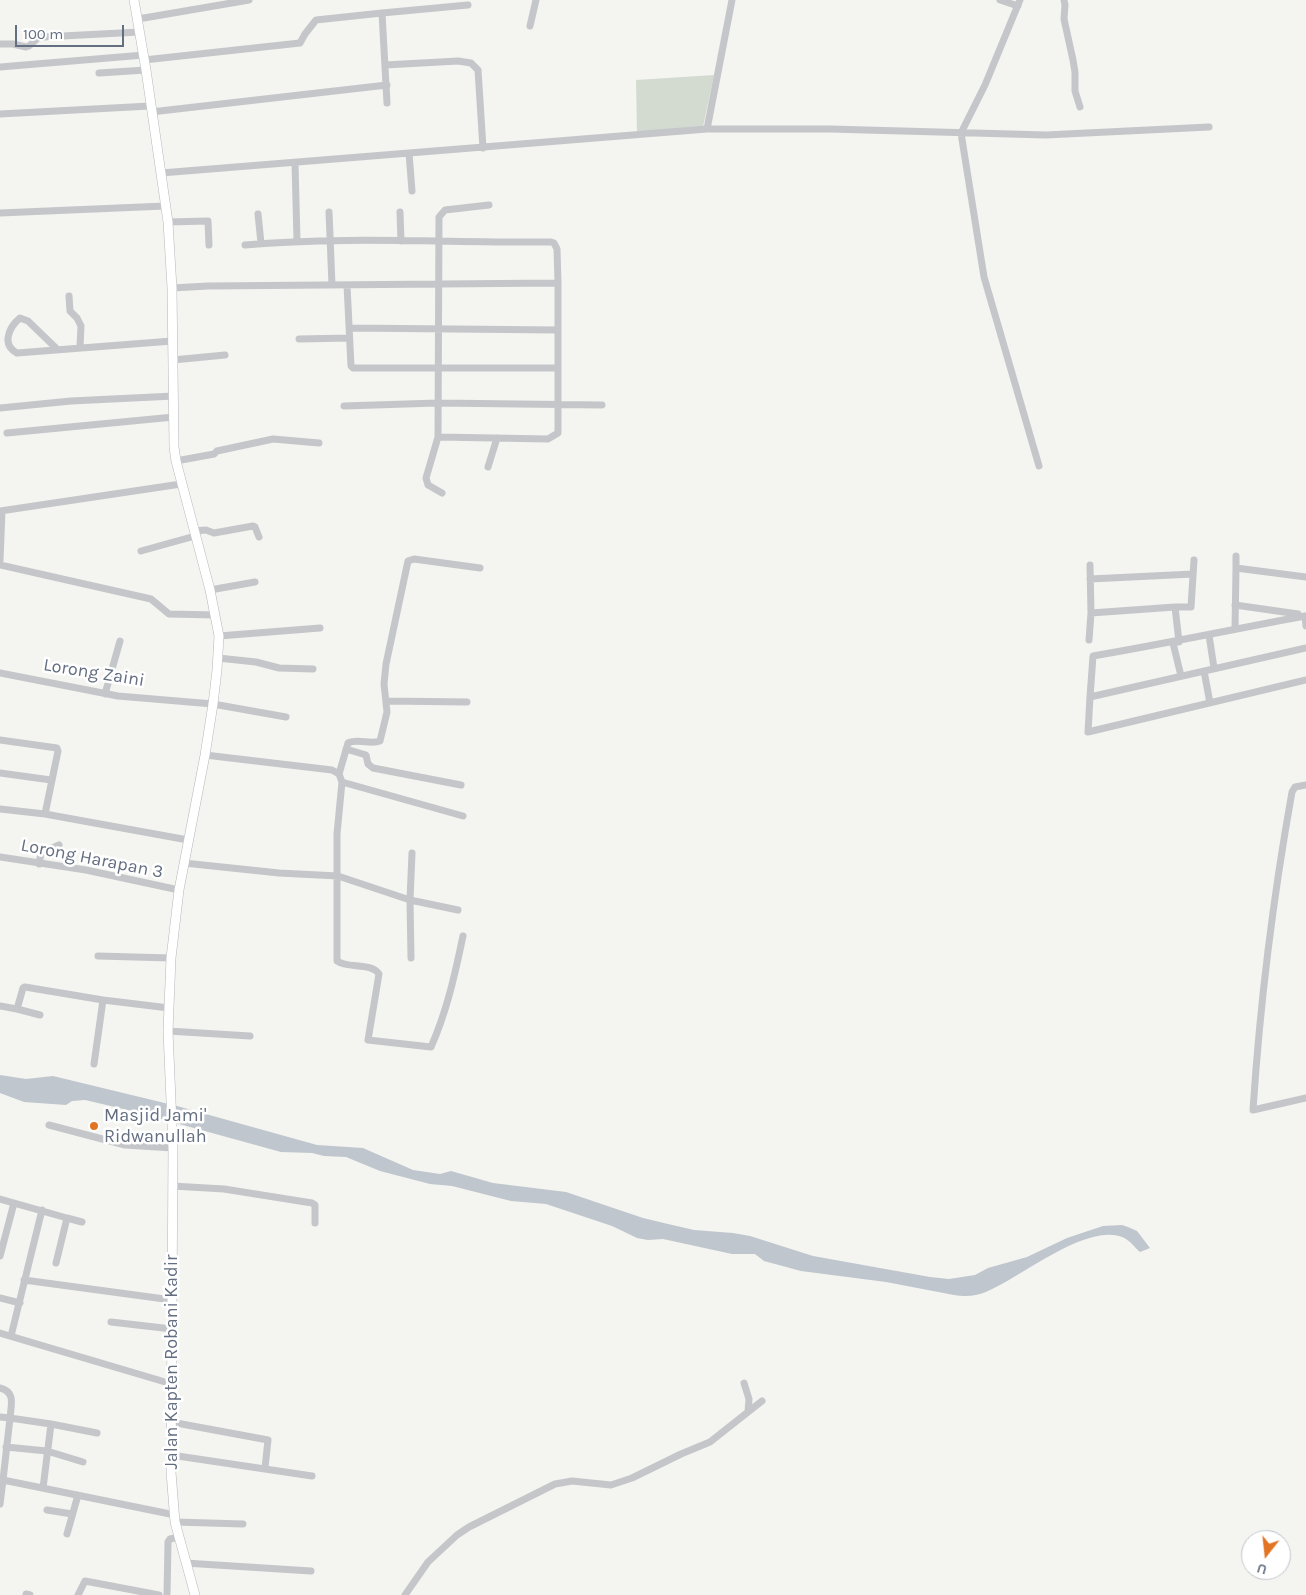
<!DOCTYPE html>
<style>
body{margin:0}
#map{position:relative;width:1306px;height:1595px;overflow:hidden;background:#f4f4f0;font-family:Karla,sans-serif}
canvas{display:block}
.north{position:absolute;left:1241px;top:1530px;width:50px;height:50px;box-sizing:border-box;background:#fff;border:1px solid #c1c5cd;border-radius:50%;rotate:196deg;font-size:14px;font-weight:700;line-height:20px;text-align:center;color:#636e81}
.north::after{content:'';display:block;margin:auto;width:18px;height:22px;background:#e27523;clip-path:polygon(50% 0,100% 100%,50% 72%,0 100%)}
.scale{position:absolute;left:15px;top:25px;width:109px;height:22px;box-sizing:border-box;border:2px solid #636e81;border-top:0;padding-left:6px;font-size:15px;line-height:18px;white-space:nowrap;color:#636e81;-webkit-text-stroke:4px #fff;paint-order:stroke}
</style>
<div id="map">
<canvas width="1306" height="1595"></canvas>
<div class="north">U</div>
<div class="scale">100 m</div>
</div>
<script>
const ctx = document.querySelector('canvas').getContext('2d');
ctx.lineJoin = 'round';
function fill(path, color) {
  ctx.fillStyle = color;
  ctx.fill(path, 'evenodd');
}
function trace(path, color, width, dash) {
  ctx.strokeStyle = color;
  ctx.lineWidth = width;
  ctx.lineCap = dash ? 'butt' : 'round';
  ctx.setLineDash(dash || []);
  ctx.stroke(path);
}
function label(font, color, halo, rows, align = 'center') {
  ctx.font = font + ' Karla,sans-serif';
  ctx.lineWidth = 5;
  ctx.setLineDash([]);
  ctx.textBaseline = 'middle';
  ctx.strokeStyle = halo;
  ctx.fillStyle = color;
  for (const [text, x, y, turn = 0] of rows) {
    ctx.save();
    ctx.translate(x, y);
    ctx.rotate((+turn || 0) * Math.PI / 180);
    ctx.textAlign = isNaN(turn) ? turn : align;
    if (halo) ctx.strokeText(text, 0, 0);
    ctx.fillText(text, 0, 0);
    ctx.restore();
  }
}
const green = new Path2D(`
 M714,75L703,127L637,133L636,80Z`);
const water = new Path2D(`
 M0,1075L26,1079L53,1076L177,1106L317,1145L363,1148L413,1170L440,1174L451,1171L493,1183L566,1192L643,1218L668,1224L694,1230L733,1233L750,1236L813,1256L930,1277L949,1279L975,1275L988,1268L1027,1257L1067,1238L1103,1226L1122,1225L1128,1227L1137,1231L1150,1248L1140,1252C1134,1247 1130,1240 1122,1237C1086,1223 1021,1277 988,1291C978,1296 965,1297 954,1295L886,1282L801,1271L764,1261L755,1254H732L663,1239L648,1240L637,1238L612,1226L546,1204L511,1201L452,1186L430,1184L380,1171L346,1157L324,1156L312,1153L281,1152L132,1111L85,1100L72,1101L66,1105L24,1102L0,1093Z`);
const minor = new Path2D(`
 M1000,0L1018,6
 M1020,0L985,85L961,133L984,277L1039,466
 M1064,0L1065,5L1064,19L1073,60L1075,72V91L1080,107
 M138,19L249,0
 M530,26L536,0
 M1,44H13L26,47L29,46L38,38L43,37L140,32
 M144,60L300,43L305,34L316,20L382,13
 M385,65L458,61L471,63L478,70L483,148
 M0,67L144,55
 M99,73L146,70
 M387,103L382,13L468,5
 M151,112L387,85
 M0,114L150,106
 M707,129L732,0
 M409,153L412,191
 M295,163L297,241
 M161,173L707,129H830L1046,135L1209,127
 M329,212L332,285
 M400,212L401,241
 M0,213L165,206
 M258,214L261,243
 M168,222L208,221L209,245
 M245,245C346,236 449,243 551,242L554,243L557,249L558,283V433L548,439L438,437
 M347,285L351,366L353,368H558
 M172,288L208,286L558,283
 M69,296L70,311L77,318L81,326L80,347
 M349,328L558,330
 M299,339L349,338
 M57,349L28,321L20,318C9,327 1,345 17,353L172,341
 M173,360L225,355
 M344,406L437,403L602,405
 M0,408L71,401L174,396
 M7,433L174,417
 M176,461L214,454L217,451L273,439L319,443
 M488,467L497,438
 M442,493L428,485L426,478L438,437L439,217L445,210L489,205
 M0,511L181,484
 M194,531L206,530L214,533L253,526L255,527L259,537
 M141,551L195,536
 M1236,556V568
 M0,560L2,511
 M0,565L151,599L169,614L216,615
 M1090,565L1091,613
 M1090,579L1193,574
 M210,590L255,582
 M1235,605L1298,614
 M1235,629L1236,568L1306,577
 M1209,635L1214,668
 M219,636L320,628
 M1089,640L1091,613L1175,607
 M1179,642L1175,607H1191L1194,560
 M1173,643L1181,676
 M1306,648L1090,697L1088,732L1306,680
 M218,658L256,662L279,668L313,669
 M1204,671L1210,703
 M0,673L118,696L213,704L286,717
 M105,694L120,641
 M1090,697L1093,656C1164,644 1234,629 1305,616L1306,626
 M387,701L467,702
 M0,740L57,748L58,751L45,814
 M346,749L366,755L368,764L373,768L461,785
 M205,755L332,770L339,774L342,782L337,834V961C348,969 371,962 379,974L368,1040L431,1047C447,1011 455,974 463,936
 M0,773L51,780
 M339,774L348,743C358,738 370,745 380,741L387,712L384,684L386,664L408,561L414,559L480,568
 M342,782L463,816
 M1306,785L1295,787L1292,792C1273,898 1260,1003 1253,1110L1306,1098
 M0,809L45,814L188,840
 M0,857L86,870L179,890
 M184,863L279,873L338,876L410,900L458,910
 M39,864L41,853L59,845
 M98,956L171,958
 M411,958L410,900L412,853
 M0,1006L17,1009L23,988L25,987L103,1000L169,1008
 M17,1009L40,1015
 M168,1031L250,1036
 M94,1064L103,1000
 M49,1125L125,1145L173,1148
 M172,1186L224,1189L312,1203L315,1205V1223
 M0,1199L67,1218L56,1263
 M67,1218L82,1222
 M0,1256L14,1203
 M24,1280L172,1300
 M0,1298L20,1303
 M111,1322L172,1329
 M0,1333L172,1384
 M11,1336L42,1210
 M0,1388C16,1392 11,1405 10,1418L0,1417
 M748,1412L762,1401
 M171,1422L268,1440L265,1468
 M97,1433L51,1424L10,1418L3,1480L175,1515
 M6,1447L47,1451L83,1462
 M171,1455L312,1476
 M0,1480H3L0,1504
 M43,1488L51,1424
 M47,1510L72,1514
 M175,1522L243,1524
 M67,1534L78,1495
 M185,1563L311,1571
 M26,1594L30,1595
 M78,1595L85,1581L159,1595
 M167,1595L168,1542L170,1539L179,1537
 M405,1595L428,1562L457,1535L469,1527L555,1484L572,1481L611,1485L632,1478L681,1454L710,1442L748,1412L749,1399L744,1383`);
const major = new Path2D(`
 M134,0L146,70L168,222L172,288L174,447L176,461L210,590L219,636L217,670L213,704L205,755L179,890L171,958L168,1031L173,1148L171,1472L175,1522L195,1595`);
const markers = [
 [94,1126,5,"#e27523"]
];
const streetNames = [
 ["Lorong Zaini",94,673,9],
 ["Lorong Harapan 3",92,859,11],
 ["Jalan Kapten Robani Kadir",172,1362,-90]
];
const poiNames = [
 ["Masjid Jami'",104,1116],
 ["Ridwanullah",104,1137]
];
fill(green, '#d3dbd1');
fill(water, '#bfc6cd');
trace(major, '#b4b7bc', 10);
trace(minor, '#c4c6ca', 7);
trace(major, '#fff', 9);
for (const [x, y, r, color] of markers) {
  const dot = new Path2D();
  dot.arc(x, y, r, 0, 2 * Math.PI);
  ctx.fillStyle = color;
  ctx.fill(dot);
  trace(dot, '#fff', 2);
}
label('18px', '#636e81', '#fff', streetNames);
label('18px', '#636e81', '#fff', poiNames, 'left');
</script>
